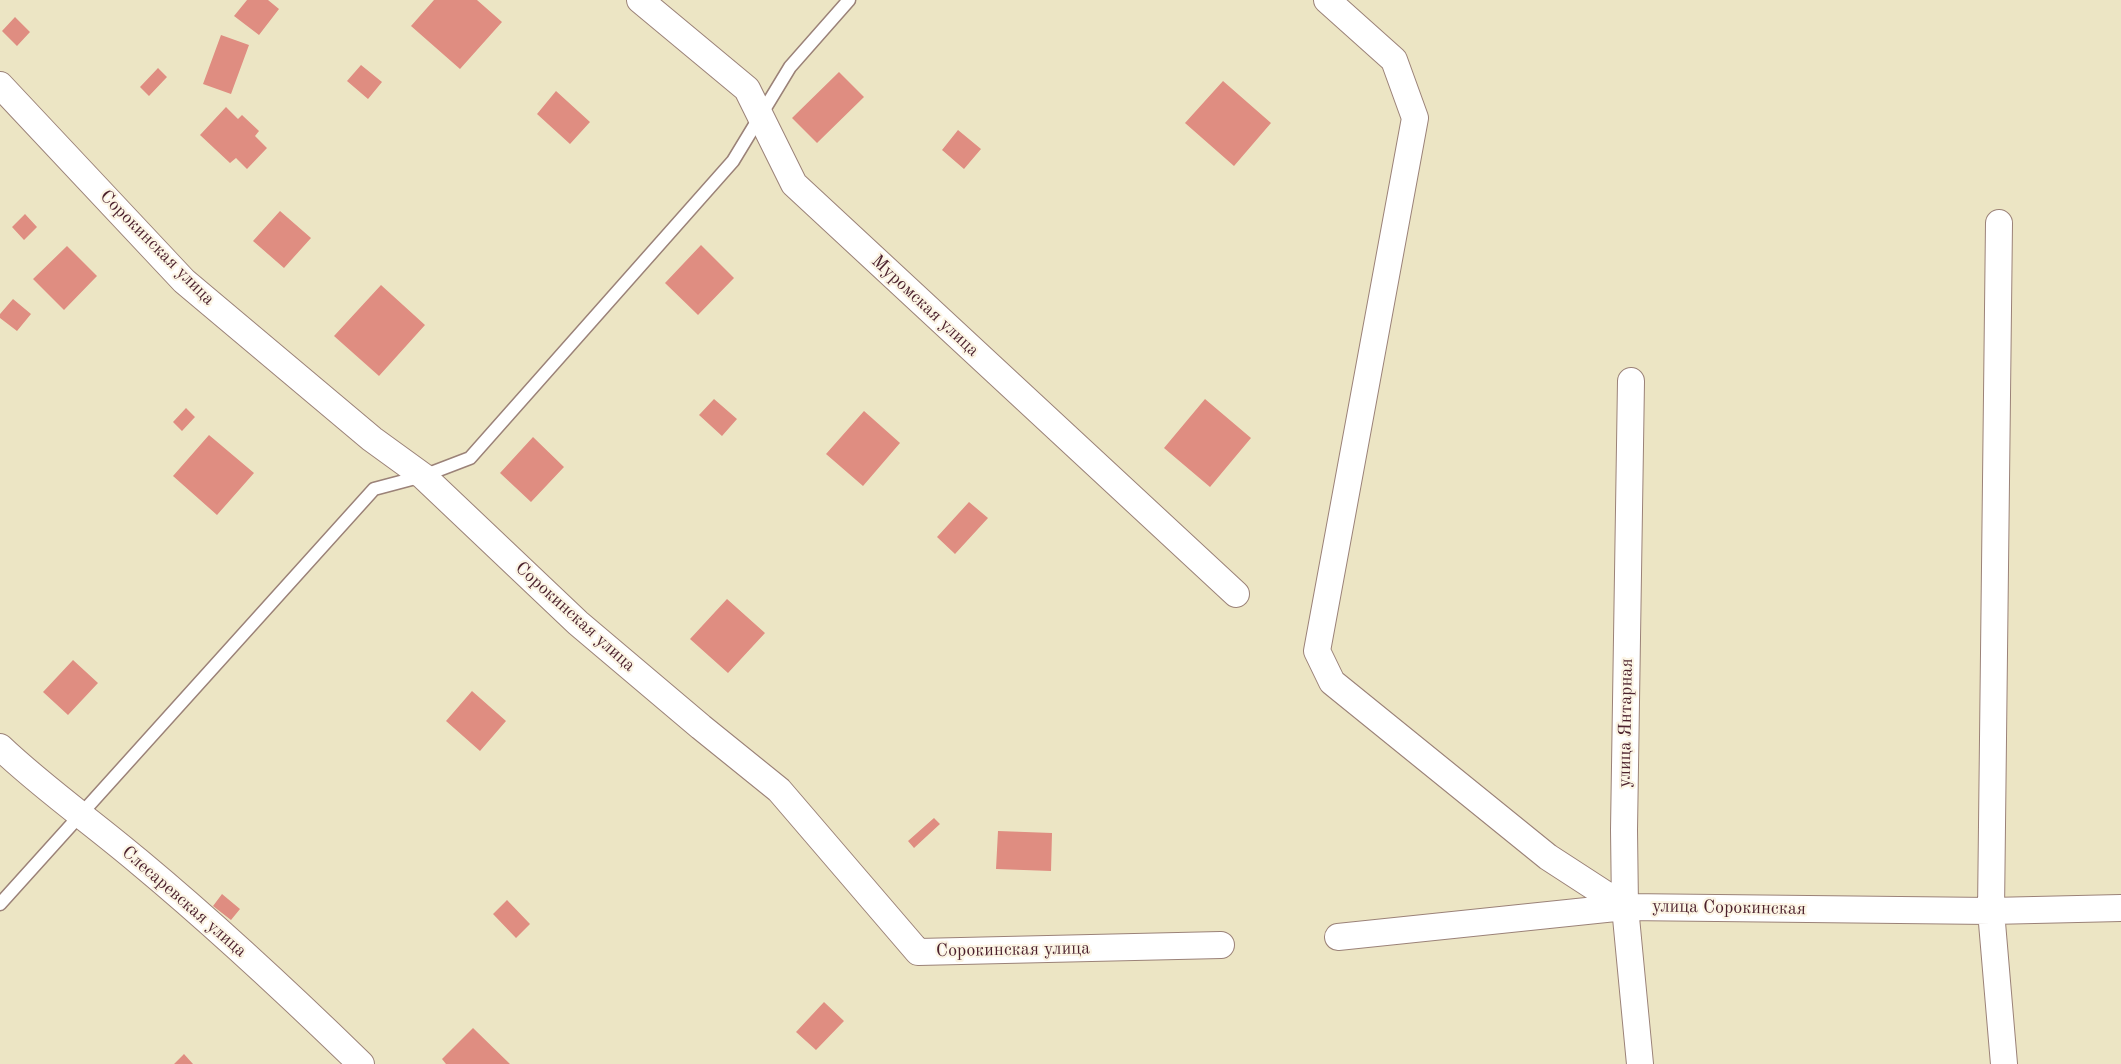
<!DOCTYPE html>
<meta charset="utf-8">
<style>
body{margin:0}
canvas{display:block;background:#ece5c4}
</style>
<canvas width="2121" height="1064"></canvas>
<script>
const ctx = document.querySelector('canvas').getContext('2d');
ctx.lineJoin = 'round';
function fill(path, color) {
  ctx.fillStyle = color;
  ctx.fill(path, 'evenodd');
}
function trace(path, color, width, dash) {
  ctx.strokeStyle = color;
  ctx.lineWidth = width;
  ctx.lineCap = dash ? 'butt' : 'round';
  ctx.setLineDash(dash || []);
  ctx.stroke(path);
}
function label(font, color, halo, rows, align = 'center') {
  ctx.font = font + ' "Old Standard TT",serif';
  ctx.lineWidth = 4.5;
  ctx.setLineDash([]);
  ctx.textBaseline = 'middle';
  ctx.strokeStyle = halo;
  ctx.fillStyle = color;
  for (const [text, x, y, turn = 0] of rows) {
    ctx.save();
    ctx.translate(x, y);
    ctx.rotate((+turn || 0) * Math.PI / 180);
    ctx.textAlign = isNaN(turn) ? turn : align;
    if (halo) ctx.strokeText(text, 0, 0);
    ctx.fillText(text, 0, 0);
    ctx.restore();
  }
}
const building = new Path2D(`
 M247,0H268L279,9L259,35L234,16Z
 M434,0H477L502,22L460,69L411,26Z
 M15,17L30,32L17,46L2,31Z
 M221,35L249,45L231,94L203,84Z
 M361,65L382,82L368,99L347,81Z
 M158,68L167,77L149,96L140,87Z
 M839,72L864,97L817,143L792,118Z
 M1223,81L1271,123L1234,166L1185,123Z
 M556,91L590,122L570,144L537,114Z
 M226,107L238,119L242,115L259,131L255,136L267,148L247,169L236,158L230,163L200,135Z
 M958,130L981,149L964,169L942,150Z
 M280,211L311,238L284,268L253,241Z
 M25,214L37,227L24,240L12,227Z
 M701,245L734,278L698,315L665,283Z
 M67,246L97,276L64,310L33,279Z
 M381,285L425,325L379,376L334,336Z
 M13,299L31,314L17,331L0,318V314Z
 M714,399L737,419L722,436L699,415Z
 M1205,399L1251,438L1210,487L1164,448Z
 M186,408L195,417L182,431L173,422Z
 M864,411L900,443L863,486L826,454Z
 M209,435L254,473L217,515L173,476Z
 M533,437L564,467L531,502L500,473Z
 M969,502L988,518L955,554L937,537Z
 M727,599L765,633L728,673L690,639Z
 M73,660L98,683L68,715L43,692Z
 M472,691L506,721L480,751L446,721Z
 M934,818L940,824L914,848L908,841Z
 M998,831L1052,833L1051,871L996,869Z
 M222,894L240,909L231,920L213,906Z
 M507,900L530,924L516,938L493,914Z
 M824,1002L844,1021L816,1050L796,1032Z
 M473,1028L510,1064H446L442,1059Z
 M184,1054L193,1064H174Z`);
const service = new Path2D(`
 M0,904L374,489L423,476L470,458L733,161L790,67L849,0`);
const minor = new Path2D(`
 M640,0L747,89L794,184L1236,594
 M1327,0L1394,60L1415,118L1317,651L1332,682L1548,857L1625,907
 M0,85L184,281L372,439L423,476L578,623L701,727L779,790L918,952L1221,945
 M1999,223L1991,911L2004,1064
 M1631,381L1624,830L1625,907L1640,1064
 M0,747C43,788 92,822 138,861C215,925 289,994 361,1064
 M1338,937L1625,907L1991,911L2121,908`);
const streetNames = [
 ["Сорокинская улица",157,248,45],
 ["Муромская улица",925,306,43],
 ["Сорокинская улица",575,617,42],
 ["улица Янтарная",1626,723,-89],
 ["Слесаревская улица",184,902,41],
 ["улица Сорокинская",1729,908,1],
 ["Сорокинская улица",1013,950,-1]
];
fill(building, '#df8d81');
trace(service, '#9b8278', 15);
trace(minor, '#9b8278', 28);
trace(service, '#fff', 12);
trace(minor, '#fff', 26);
label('18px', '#4a1f2b', '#fcf5e5', streetNames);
</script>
